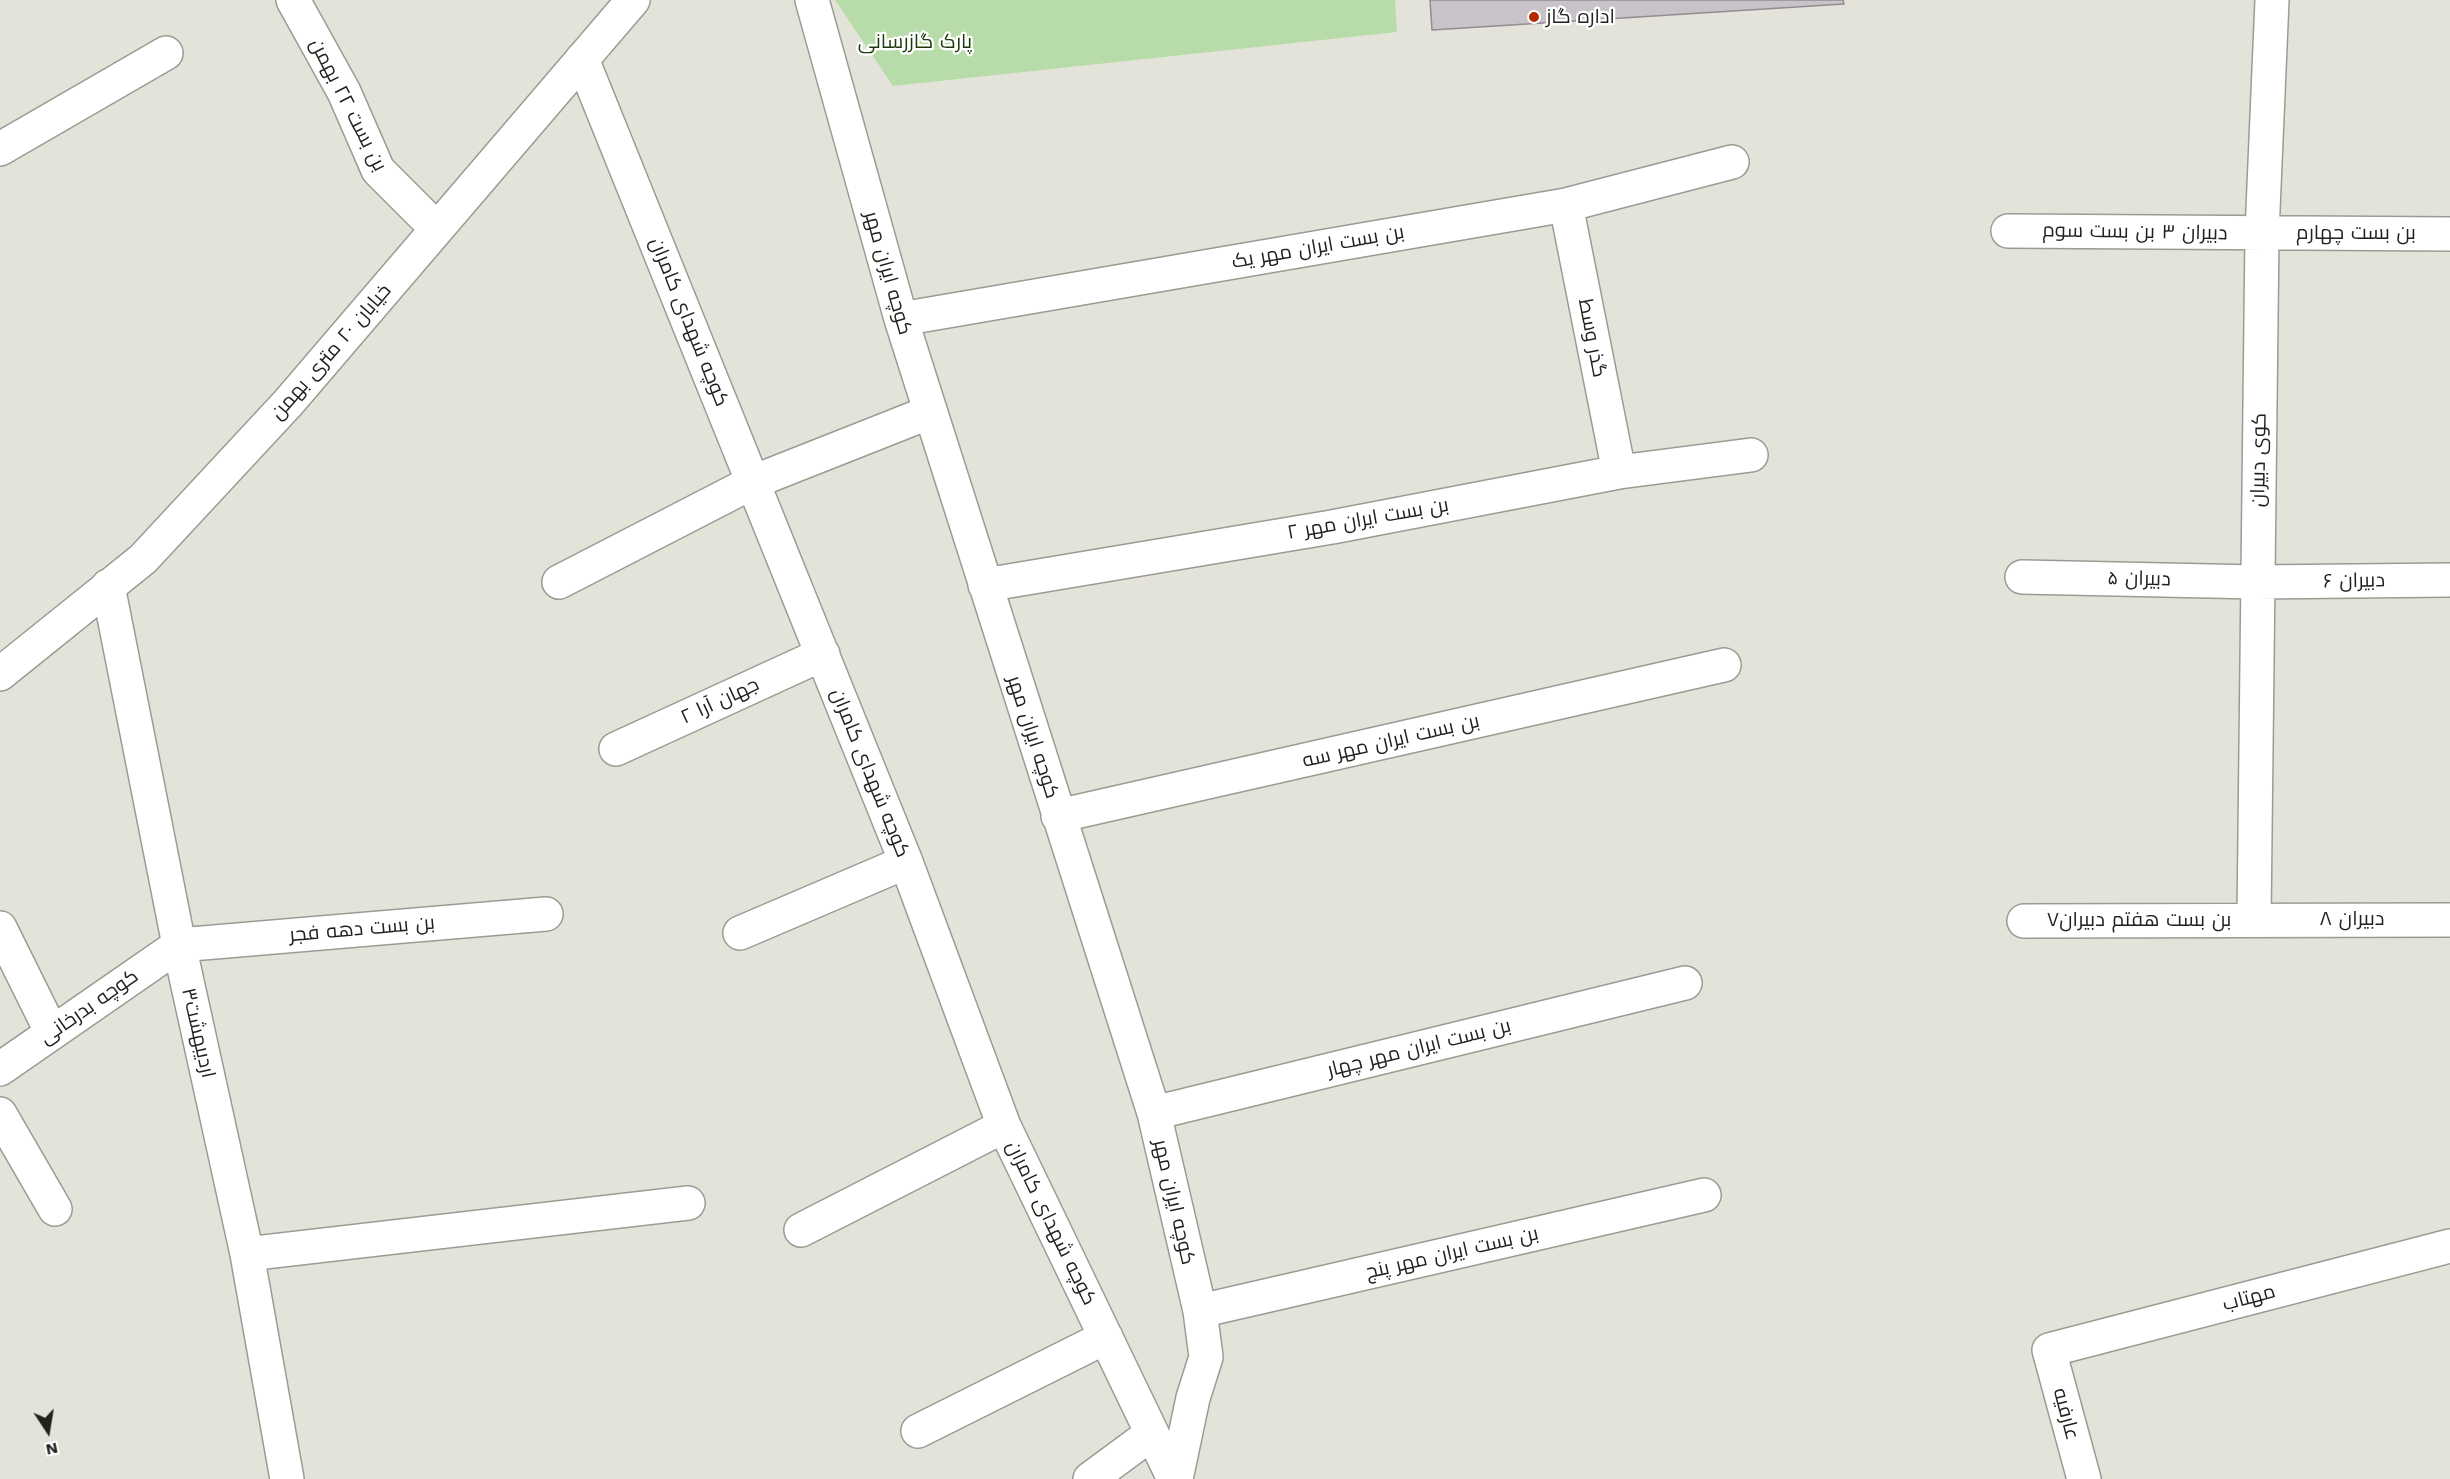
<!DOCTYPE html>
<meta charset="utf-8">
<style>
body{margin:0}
#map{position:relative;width:2450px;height:1479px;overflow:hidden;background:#e4e3da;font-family:"Work Sans",sans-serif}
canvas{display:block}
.north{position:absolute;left:18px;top:1401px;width:60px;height:60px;-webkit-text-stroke:4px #fff;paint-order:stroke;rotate:168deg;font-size:16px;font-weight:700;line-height:24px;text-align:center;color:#21211e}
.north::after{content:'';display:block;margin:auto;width:21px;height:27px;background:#21211e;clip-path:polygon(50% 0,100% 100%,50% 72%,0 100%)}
</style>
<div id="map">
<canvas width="2450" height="1479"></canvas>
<div class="north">N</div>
</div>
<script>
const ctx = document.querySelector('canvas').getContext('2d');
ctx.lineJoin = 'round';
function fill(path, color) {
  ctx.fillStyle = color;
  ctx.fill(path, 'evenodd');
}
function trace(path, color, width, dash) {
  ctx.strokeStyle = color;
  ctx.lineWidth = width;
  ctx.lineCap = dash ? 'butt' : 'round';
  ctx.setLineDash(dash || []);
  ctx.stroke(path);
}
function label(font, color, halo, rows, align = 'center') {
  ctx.font = font + ' "Work Sans",Cairo,sans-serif';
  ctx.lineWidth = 4.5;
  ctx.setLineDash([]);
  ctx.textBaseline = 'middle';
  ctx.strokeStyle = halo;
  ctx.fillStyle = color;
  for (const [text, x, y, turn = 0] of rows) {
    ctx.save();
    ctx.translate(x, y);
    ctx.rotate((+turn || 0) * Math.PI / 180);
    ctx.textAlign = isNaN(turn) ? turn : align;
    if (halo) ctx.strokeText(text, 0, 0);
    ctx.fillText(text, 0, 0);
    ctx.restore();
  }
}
const green = new Path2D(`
 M835,0H1395L1397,32L893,86Z`);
const building = new Path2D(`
 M1430,0H1843L1844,4L1432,30Z`);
const minor = new Path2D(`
 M293,0L344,92L378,170L437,229
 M812,0L901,319L1154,1113L1200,1311L1206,1357L1193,1398L1176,1479
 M582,59L906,862L1004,1126L1174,1479
 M0,149L166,53
 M1566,205L1619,472
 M2008,231L2450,234
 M901,319L1566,205L1732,162
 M2022,577L2257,582L2450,580
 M559,582L753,482L930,412
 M985,585L1332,527L1619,472L1751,455
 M108,586L179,945L247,1254L287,1479
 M0,674L143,559L288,403L633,0
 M616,749L823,654
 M1058,816L1724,665
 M2254,919L2262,233L2272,0
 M2024,921L2450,920
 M0,928L52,1033
 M740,933L906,862
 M0,1069L179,945L546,914
 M1154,1113L1685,983
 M0,1114L55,1209
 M801,1230L1004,1126
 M247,1254L688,1203
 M1200,1311L1704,1195
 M918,1431L1106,1337
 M1090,1479L1151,1434
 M2084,1479L2049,1350L2450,1246`);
const markers = [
 [1534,17,6,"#b52a00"]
];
const poiNames = [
 ["اداره گاز",1546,17]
];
const parkNames = [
 ["پارک گازرسانی",915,42]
];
const streetNames = [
 ["بن بست ۲۲ بهمن",348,105,63],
 ["دبیران ۳ بن بست سوم",2135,232,1],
 ["بن بست چهارم",2356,233],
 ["بن بست ایران مهر یک",1318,247,-10],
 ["کوچه ایران مهر",888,273,74],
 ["کوچه شهدای کامران",689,322,68],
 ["گذر وسط",1592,338,79],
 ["خیابان ۲۰ متری بهمن",331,352,-49],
 ["کوی دبیران",2259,460,-89],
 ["۲ بن بست ایران مهر",1368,519,-10],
 ["دبیران ۵",2139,579,1],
 ["دبیران ۶",2354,581,-1],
 ["جهان آرا ۲",720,701,-25],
 ["کوچه ایران مهر",1033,737,72],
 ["بن بست ایران مهر سه",1391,741,-13],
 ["کوچه شهدای کامران",870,773,68],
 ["دبیران ۸",2352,919],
 ["بن بست هفتم دبیران۷",2139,920],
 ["بن بست دهه فجر",362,929,-5],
 ["کوچه بدرخانی",89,1007,-35],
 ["اردیبهشت۳",198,1033,77],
 ["بن بست ایران مهر چهار",1419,1048,-14],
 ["کوچه ایران مهر",1174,1202,77],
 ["کوچه شهدای کامران",1051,1223,64],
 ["بن بست ایران مهر پنج",1452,1253,-13],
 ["مهتاب",2249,1298,-15],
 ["عارفیه",2066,1414,75]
];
fill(green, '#b8dca9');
fill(building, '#c9c2c9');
trace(building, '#928c92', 1.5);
trace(minor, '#9c9b93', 36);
trace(minor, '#fff', 33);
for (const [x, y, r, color] of markers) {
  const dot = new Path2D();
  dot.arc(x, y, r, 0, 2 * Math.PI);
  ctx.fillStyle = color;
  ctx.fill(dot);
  trace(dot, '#fff', 2);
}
label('20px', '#21211e', '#fff', poiNames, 'left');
label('20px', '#1a3a09', '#fff', parkNames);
label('20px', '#21211e', '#fff', streetNames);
</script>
